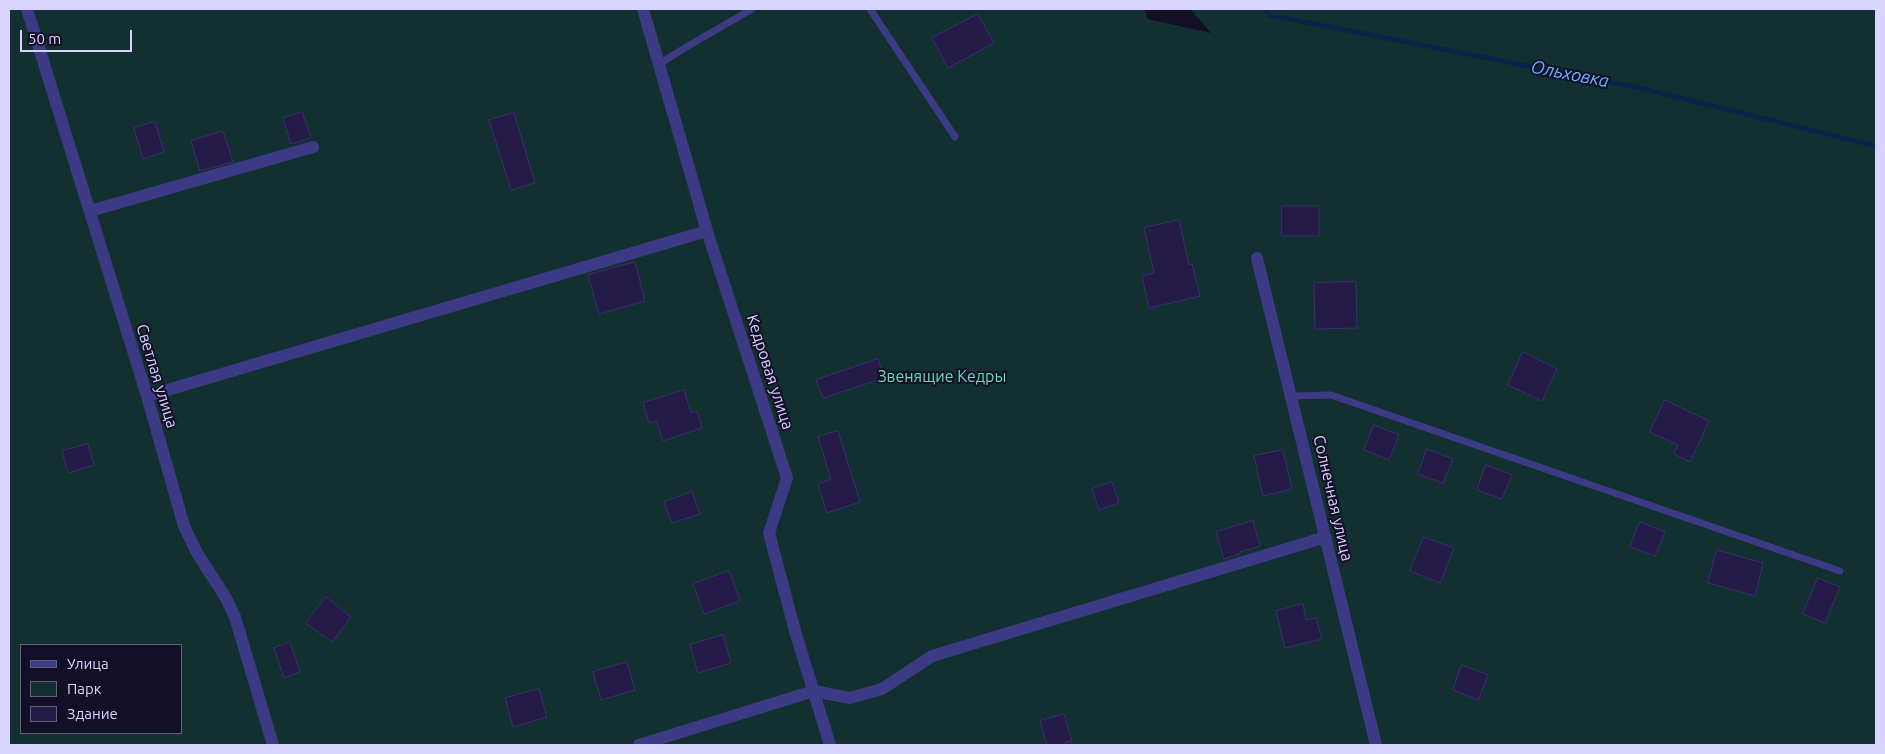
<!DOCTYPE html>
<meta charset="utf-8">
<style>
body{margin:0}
#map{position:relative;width:1885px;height:754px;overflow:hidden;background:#130f26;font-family:Ubuntu,sans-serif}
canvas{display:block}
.frame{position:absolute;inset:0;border:10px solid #d9d4ff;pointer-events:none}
.legend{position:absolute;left:20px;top:644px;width:162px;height:90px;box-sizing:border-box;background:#130f26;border:1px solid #625e7d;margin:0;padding:6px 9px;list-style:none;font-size:15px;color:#d9d4ff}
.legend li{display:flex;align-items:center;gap:10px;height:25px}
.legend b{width:25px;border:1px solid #625e7d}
.scale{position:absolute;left:20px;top:30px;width:112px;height:22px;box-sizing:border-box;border:2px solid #d9d4ff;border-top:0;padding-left:6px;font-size:15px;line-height:18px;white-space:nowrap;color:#d9d4ff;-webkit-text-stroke:4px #130f26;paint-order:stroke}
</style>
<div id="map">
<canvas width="1885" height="754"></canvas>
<div class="frame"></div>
<ul class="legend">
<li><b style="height:6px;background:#3d3a85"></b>Улица</li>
<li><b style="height:14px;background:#12302f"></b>Парк</li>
<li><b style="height:14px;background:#241b47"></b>Здание</li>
</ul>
<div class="scale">50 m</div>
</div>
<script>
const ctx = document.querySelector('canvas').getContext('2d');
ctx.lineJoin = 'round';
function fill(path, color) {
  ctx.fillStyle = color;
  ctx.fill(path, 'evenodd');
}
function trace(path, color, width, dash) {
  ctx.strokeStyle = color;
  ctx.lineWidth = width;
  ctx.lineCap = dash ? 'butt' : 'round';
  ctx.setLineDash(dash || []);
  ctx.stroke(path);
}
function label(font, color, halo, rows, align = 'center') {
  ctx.font = font + ' Ubuntu,sans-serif';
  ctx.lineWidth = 4;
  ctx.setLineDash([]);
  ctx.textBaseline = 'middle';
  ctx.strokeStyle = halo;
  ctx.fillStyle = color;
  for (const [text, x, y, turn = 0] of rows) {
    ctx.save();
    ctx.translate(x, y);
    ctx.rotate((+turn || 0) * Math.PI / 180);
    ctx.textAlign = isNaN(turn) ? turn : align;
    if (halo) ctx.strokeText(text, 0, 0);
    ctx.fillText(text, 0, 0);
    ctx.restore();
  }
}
const green = new Path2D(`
 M9,9H1144L1148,19L1211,33L1190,9H1876V745H9ZM21,645H181V733H21Z`);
const stream = new Path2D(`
 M1266,9L1269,15L1640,88L1876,146`);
const building = new Path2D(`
 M978,14L994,43L948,68L932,38Z
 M302,112L311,138L291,144L283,118Z
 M514,113L535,183L511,190L489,120Z
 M155,122L164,152L143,159L134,128Z
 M223,131L233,162L200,171L191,141Z
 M1282,206H1319V236H1282Z
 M1179,220L1189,265L1192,264L1200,296L1149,308L1142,276L1154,273L1144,228Z
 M635,262L645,301L599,314L588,275Z
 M1356,282L1357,328L1315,329L1314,283Z
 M1523,352L1557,369L1542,401L1508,385Z
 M878,359L884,378L823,398L816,380Z
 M684,390L691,413L697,411L702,428L663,441L657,421L649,423L643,403Z
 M1665,400L1709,421L1690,462L1674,454L1678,445L1650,432Z
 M1374,425L1399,435L1389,460L1364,450Z
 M838,431L860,502L827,513L818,484L831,479L818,437Z
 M88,444L94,465L68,473L62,451Z
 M1427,449L1453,459L1443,483L1418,474Z
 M1283,450L1292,489L1263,496L1254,456Z
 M1486,465L1512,475L1502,499L1477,490Z
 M1112,482L1119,503L1099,510L1092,489Z
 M692,492L700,514L672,523L664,502Z
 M1253,521L1260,546L1240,552V554L1224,559L1216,532Z
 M1640,522L1665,532L1655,556L1630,547Z
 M1424,537L1454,548L1440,583L1410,571Z
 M1717,550L1763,563L1755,596L1708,583Z
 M729,571L740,601L704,614L693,584Z
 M1818,578L1840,587L1825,623L1803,614Z
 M326,597L351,617L332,642L306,623Z
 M1303,604L1306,620L1316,618L1322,639L1285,648L1276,611Z
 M723,635L731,663L698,673L690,645Z
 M290,642L300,672L284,678L274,648Z
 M627,662L635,690L601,700L593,672Z
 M1462,665L1488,675L1478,700L1453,690Z
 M539,689L547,717L513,727L505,698Z
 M1064,714L1072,741L1065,742L1066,745H1047L1040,721Z`);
const service = new Path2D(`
 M870,9L955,137
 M659,64L688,46L752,9
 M1292,396L1331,395L1840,571`);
const minor = new Path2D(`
 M27,9L147,396L184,526L197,553L226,598L235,617L273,745
 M643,9L707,231L787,478L769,533L795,631L830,745
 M90,211L313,147
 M1257,258L1376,745
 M147,396L707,231
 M639,745L814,691L850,698L882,689L932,656L1326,537`);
const streetNames = [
 ["Кедровая улица",770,372,72],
 ["Светлая улица",157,376,73],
 ["Солнечная улица",1333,498,77]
];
const parkNames = [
 ["Звенящие Кедры",942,377]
];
const waterNames = [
 ["Ольховка",1570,74,11]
];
fill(green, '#12302f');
trace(stream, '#0c2248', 4.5);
fill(building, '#241b47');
trace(building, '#3b2d73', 1);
trace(service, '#3d3a85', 7);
trace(minor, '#3d3a85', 12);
label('16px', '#d9d4ff', '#130f26', streetNames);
label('16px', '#5fe0c0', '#130f26', parkNames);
label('italic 18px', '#62b6ff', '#130f26', waterNames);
</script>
